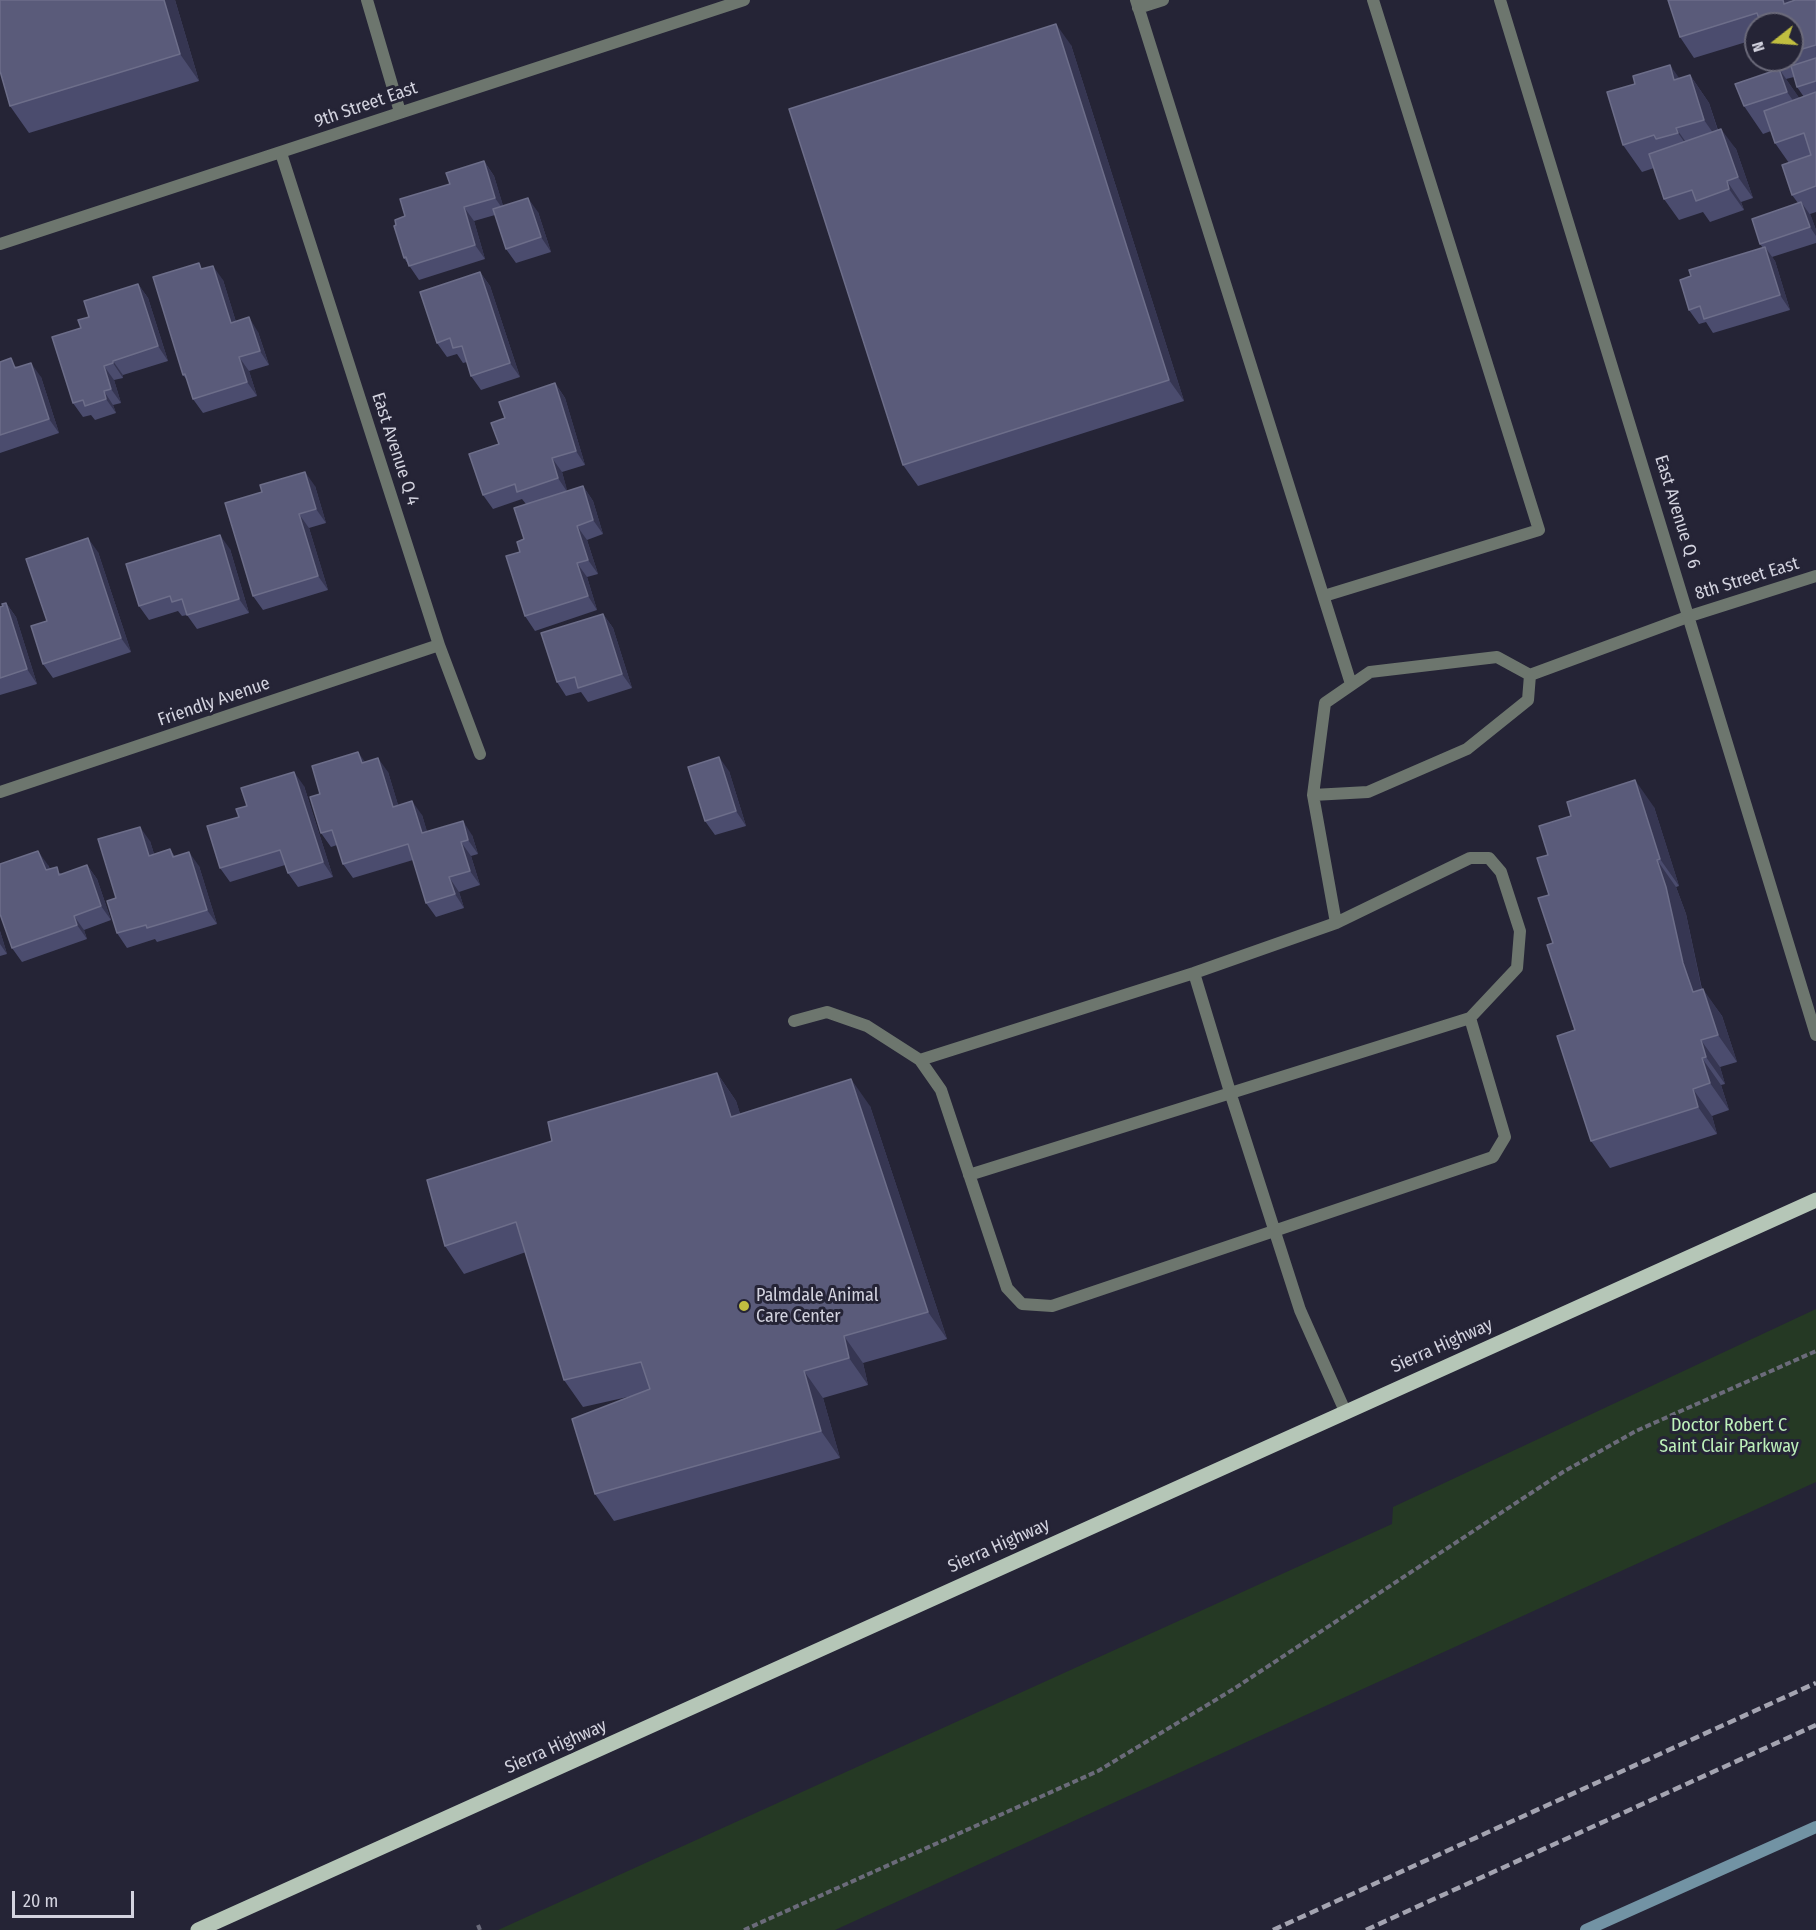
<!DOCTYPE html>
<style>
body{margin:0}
#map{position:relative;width:1816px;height:1930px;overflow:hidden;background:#252436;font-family:"Fira Sans Condensed",sans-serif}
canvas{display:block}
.north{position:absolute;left:1744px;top:12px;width:60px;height:60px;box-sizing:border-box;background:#252436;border:2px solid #6b6a7a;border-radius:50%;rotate:253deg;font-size:16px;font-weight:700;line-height:24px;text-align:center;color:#d3d3df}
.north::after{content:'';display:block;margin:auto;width:21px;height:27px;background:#c1be40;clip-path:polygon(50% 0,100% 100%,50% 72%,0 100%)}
.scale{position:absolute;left:12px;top:1891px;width:122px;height:27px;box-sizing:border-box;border:3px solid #d3d3df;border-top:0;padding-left:8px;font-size:18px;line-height:21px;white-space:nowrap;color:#d3d3df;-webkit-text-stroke:4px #252436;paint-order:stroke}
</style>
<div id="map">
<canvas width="1816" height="1930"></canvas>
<div class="north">N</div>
<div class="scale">20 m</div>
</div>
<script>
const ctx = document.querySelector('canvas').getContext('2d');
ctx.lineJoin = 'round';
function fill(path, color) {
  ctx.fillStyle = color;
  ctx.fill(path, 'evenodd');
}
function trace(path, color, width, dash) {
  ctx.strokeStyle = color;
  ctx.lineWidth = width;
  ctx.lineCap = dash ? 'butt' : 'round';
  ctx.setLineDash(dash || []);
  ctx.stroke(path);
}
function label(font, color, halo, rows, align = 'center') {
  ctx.font = font + ' "Fira Sans Condensed",sans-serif';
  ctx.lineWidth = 6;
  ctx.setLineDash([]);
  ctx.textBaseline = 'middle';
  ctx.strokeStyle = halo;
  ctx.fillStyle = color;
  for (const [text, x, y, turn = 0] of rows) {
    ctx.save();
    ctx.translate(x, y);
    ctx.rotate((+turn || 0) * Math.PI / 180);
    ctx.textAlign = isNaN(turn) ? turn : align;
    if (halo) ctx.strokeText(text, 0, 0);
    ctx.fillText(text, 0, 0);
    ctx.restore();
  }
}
const green = new Path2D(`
 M1816,1309V1482L835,1930H498L1392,1524L1393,1507Z`);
const stream = new Path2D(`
 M1586,1930L1816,1827`);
const path = new Path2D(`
 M478,1925L480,1930
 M744,1930L1098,1771L1232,1690L1563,1472L1636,1431L1816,1351`);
const lane = new Path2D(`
 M1136,0L1351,684
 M1138,8L1163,0
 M1324,596L1539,530L1373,0
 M1530,675L1690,616
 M1313,795L1368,792L1467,749L1528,700L1530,675L1497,657L1370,672L1325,703L1313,795L1336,923
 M1194,973L1230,1092L1300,1310L1345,1411
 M794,1021L827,1012L867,1026L920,1060L941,1090L1007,1288L1022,1304L1052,1306L1493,1157L1505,1137L1470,1018
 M920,1060L1194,973L1336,923L1470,858H1489L1501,872L1520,931L1517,968L1470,1018L969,1175`);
const street = new Path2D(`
 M367,0L400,112
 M1500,0L1816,1035
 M281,153L439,645L480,754
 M0,244L744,0
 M1690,616L1816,576
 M0,792L439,645`);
const primary = new Path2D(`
 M198,1930L1816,1200`);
const rail = new Path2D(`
 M1273,1930L1816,1683
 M1366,1930L1816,1725`);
const wall = new Path2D(`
 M0,0H175L199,81L29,133L10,106Z
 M1816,0V212L1810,214L1816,230V243L1772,257L1775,261L1790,310L1713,333L1706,322L1699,324L1689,310L1691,276L1763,248L1760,244L1798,203L1792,195L1789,163L1775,143L1771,131L1763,134L1744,106L1779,69L1799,98L1804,97L1797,87L1794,77L1786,79L1773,60H1792V24H1756V39L1694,58L1680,37L1792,1Z
 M1071,45L1184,401L918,486L903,465Z
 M1690,75L1709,103L1718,130L1736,149L1753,198L1741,202L1744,210L1710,222L1703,212L1679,220L1664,199L1654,168L1642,172L1623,145L1679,79Z
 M484,161L494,176L503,206L538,212L551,252L516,263L506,249L495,215L474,221L485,259L419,280L404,258L396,225L405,216L450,184Z
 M203,269L223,280L236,322L258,332L269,365L249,371L257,396L203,413L193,399L188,381L183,375Z
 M480,272L490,286L520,377L481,390L471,376L467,362L463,363L457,354L447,357L437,343Z
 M138,284L148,298L168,361L123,375V378L114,380L121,403L113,405L116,413L95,420L91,415L83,417L73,403L89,317Z
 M0,362L18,367L41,377L59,433L0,453Z
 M555,383L565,398L585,465L562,472L567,491L583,486L593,501L603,534L587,540L598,574L587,577L597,610L535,631L525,616L520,552L524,539L526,504L522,499L493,509L483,495L499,444L505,418Z
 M315,486L326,523L309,528L328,590L263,610L253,596Z
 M230,549L249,613L197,629L187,615L182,616L178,611L149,620L139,606Z
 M98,552L131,652L53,678L43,664L47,621Z
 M6,603L16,617L37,684L0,695V607L3,606Z
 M603,614L613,628L632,688L588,702L581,692L566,696L557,682Z
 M365,762L388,772L398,805L422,815L427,832L472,835L478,854L471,856L480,885L459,892L464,908L436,917L426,903L413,860L353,878L343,864L337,845L331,847L321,833Z
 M729,771L746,826L715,835L705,821Z
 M304,786L333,877L298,887L288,873L285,865L230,882L220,868L239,817Z
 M1654,807L1679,886L1676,887L1686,914L1702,989L1722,1016L1737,1062L1720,1067L1725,1084L1721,1085L1729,1110L1712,1116L1717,1134L1610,1168L1591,1141L1575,1030L1553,943L1549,895L1548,855L1571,816Z
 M150,841L154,854L170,849L175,857L199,866L217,924L157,942L155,939L127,948L117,933Z
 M48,865L50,869L62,874L87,865L97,879L111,920L84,930L87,939L22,962L12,948Z
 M0,931L7,954L0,956Z
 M717,1073L736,1101L740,1114L870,1106L947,1339L863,1363L868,1385L823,1398L840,1458L614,1521L595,1494L632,1396L583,1407L564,1380L526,1252L464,1274L445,1246L552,1141Z`);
const shadedWall = new Path2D(`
 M164,0H175L199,81L180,54Z
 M1783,0H1791L1799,24L1784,4Z
 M1056,24L1071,45L1184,401L1169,380Z
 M1670,65L1689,92L1674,80Z
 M1779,69L1798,96L1806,119L1787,92Z
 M1690,75L1709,103L1723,147L1704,120Z
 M1676,128L1695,155L1697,160L1678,133Z
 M1721,129L1736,149L1753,198L1738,177Z
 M484,161L494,176L505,212L495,198Z
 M1727,181L1741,202L1744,210L1729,189Z
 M528,198L538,212L551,252L541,237Z
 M1801,202L1811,216L1816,230V236L1810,227Z
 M464,207L474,221L485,259L475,245Z
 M1765,247L1775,261L1790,310L1780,295Z
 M213,266L223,280L241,338L231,323Z
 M480,272L490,286L520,377L510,363Z
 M138,284L148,298L168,361L158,346Z
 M249,317L258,332L269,365L260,351Z
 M239,357L249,371L257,396L247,382Z
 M113,361L123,375V378L113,363Z
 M31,363L41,377L59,433L49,419Z
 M104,366L114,380L121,403L111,389Z
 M555,383L565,398L585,465L576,451Z
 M104,391L113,405L116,413L106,399Z
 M552,458L562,472L568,493L558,478Z
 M305,472L315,486L326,523L316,509Z
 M583,486L593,501L603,534L593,520Z
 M299,514L309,528L328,590L318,576Z
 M577,526L587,540L598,574L588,560Z
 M220,535L230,549L249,613L239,599Z
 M88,538L98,552L131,652L121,638Z
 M577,563L587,577L597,610L588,596Z
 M6,603L16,617L37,684L27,669Z
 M603,614L613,628L632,688L622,674Z
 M358,752L368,766L362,763Z
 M719,757L729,771L746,826L736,811Z
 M378,758L388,772L403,821L393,807Z
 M294,772L304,786L333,877L323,862Z
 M1635,780L1654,807L1679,886L1660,859Z
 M412,801L422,815L432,847L422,833Z
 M463,821L472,835L478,854L468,840Z
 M140,827L150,841L159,870L149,856Z
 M461,842L471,856L480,885L470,871Z
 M38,851L48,865L56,885L46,870Z
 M189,852L199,866L217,924L207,910Z
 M1657,860L1676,887L1686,914L1702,991L1693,992L1683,963Z
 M87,865L97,879L111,920L101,906Z
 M449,877L459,892L464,908L455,894Z
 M74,916L84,930L87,939L77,925Z
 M0,931L7,954L0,944Z
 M1703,989L1722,1016L1737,1062L1718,1035Z
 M1701,1040L1720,1067L1725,1084L1706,1057Z
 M1702,1058L1721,1085L1729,1110L1710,1083Z
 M717,1073L736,1101L750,1144L731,1117Z
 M851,1079L870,1106L947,1339L928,1312Z
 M1693,1089L1712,1116L1717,1134L1698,1107Z
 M844,1336L863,1363L868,1385L849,1358Z
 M804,1371L823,1398L840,1458L821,1431Z`);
const building = new Path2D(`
 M0,0H164L180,54L10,106L0,71Z
 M1668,0H1783L1784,4L1795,0H1816V45L1792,52V24H1761L1757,13L1680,37Z
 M1056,24L1169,380L903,465L789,109Z
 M1816,58V81L1797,87L1791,66Z
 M1670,65L1674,80L1690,75L1704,120L1676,128L1678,133L1656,139L1654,135L1623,145L1607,92L1635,84L1633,76Z
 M1779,69L1787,92L1744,106L1735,84Z
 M1816,92V186L1792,195L1782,165L1811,155L1804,133L1775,143L1764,111Z
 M1721,129L1738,177L1727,181L1729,189L1696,201L1692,190L1664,199L1649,154Z
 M484,161L495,198L464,207L475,245L409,266L406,257L404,258L394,226L396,225L395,220L405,216L400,199L450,184L446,173Z
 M528,198L541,237L506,249L493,209Z
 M1801,202L1810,227L1760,244L1752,219Z
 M1765,247L1780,295L1704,319L1700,306L1689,310L1680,280L1691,276L1689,270Z
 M199,263L201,269L213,266L231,323L249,317L260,351L239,357L247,382L193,399L185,374L183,375L153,277Z
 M480,272L510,363L471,376L462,346L453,348L450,338L437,343L420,292Z
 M138,284L158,346L113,361V363L104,366L111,389L104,391L106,399L85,406L83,400L73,403L52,337L81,328L78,320L89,317L84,301Z
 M11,358L15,368L31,363L49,419L0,435V362Z
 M555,383L576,451L552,458L558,478L517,492L515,484L483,495L469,454L499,444L491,423L505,418L499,402Z
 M305,472L316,509L299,514L318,576L253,596L225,503L262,492L260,485Z
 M583,486L593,520L577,526L588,560L577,563L588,596L525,616L506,556L520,552L517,542L524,539L514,508Z
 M220,535L239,599L187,615L182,599L172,602L170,596L139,606L126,564Z
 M88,538L121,638L43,664L31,626L47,621L26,559Z
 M6,603L27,669L0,678V607L3,606L2,604Z
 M603,614L622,674L578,688L575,677L557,682L541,633Z
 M358,752L362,763L378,758L393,807L412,801L422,833L463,821L468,840L461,842L470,871L449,877L455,894L426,903L408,844L343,864L332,830L321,833L310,797L320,794L312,766Z
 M719,757L736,811L705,821L688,767Z
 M294,772L323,862L288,873L280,850L220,868L207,826L239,817L236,809L247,806L241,788Z
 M1635,780L1660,859L1657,860L1666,887L1683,963L1693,992L1703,989L1718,1035L1701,1040L1706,1057L1702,1058L1710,1083L1693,1089L1698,1107L1591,1141L1557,1036L1575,1030L1547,945L1553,943L1538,898L1549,895L1537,858L1548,855L1539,826L1571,816L1567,802Z
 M140,827L149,856L170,849L173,857L189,852L207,910L147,928L146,925L117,933L107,901L116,898L98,839Z
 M38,851L46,870L57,867L59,875L87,865L101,906L74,916L77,925L12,948L0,914V864Z
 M717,1073L731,1117L851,1079L928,1312L844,1336L849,1358L804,1371L821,1431L595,1494L572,1419L650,1389L641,1362L564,1380L516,1222L445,1246L427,1180L552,1141L548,1122Z`);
const markers = [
 [744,1306,6,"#c1be40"]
];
const streetNames = [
 ["9th Street East",366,105,-19],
 ["East Avenue Q 4",395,449,72],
 ["East Avenue Q 6",1677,512,73],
 ["8th Street East",1747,579,-17],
 ["Friendly Avenue",214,702,-19],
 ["Sierra Highway",1442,1346,-24],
 ["Sierra Highway",999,1546,-24],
 ["Sierra Highway",556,1747,-24]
];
const poiNames = [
 ["Palmdale Animal",756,1296],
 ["Care Center",756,1317]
];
const parkNames = [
 ["Doctor Robert C",1729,1426],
 ["Saint Clair Parkway",1729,1447]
];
fill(green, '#253924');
trace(stream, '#7293a4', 12);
trace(path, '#6b6b7a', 4, [6, 3]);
trace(lane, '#6d766e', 12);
trace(street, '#6d766e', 12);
trace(primary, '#b5c6b7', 15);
trace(rail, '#a4a4b1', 4.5, [9, 4.5]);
fill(wall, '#4b4c6e');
fill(shadedWall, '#363652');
fill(building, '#5a5b7a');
trace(building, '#6d6e8a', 1.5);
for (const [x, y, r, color] of markers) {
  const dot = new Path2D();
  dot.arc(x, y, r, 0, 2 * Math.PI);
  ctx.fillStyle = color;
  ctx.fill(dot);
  trace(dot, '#252436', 2);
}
label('18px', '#d3d3df', '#252436', streetNames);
label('18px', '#d3d3df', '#252436', poiNames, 'left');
label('18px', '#bdf0ba', '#252436', parkNames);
</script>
